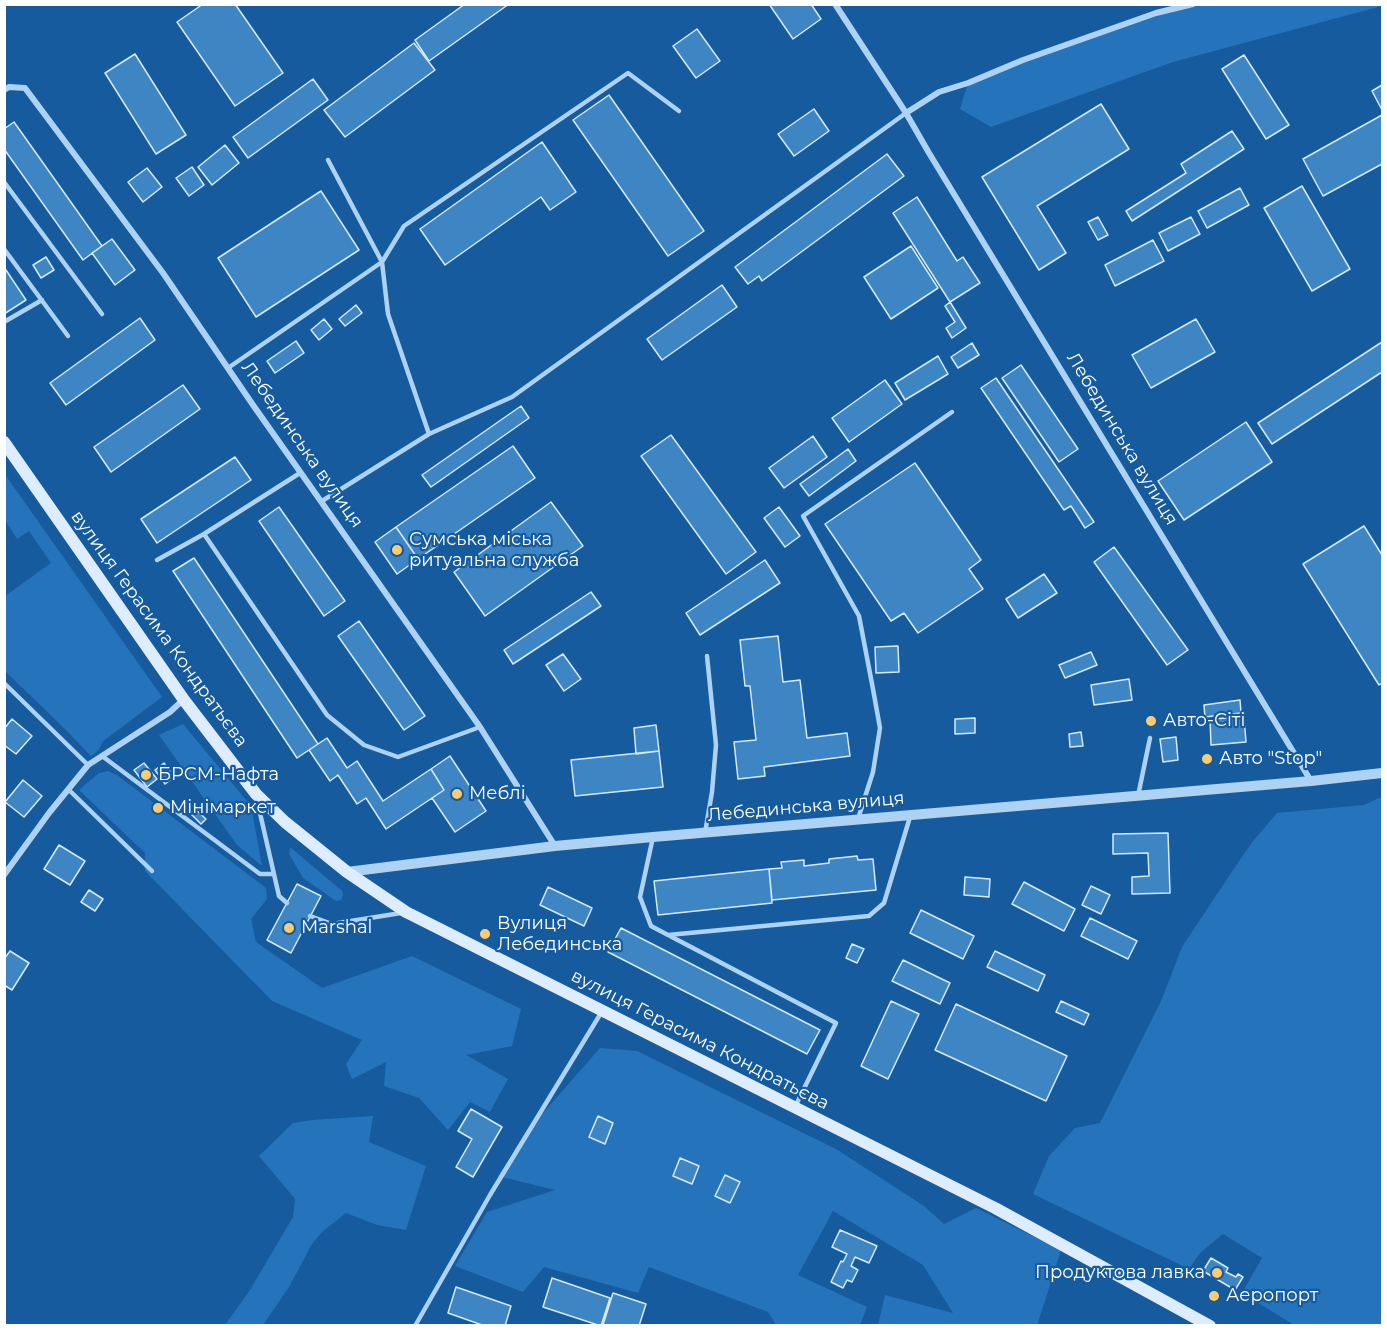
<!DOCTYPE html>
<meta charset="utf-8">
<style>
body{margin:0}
#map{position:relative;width:1387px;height:1330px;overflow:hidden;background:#155b9e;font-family:Montserrat,sans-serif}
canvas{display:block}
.frame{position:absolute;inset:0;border:6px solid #fff;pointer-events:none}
</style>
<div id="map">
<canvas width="1387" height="1330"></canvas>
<div class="frame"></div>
</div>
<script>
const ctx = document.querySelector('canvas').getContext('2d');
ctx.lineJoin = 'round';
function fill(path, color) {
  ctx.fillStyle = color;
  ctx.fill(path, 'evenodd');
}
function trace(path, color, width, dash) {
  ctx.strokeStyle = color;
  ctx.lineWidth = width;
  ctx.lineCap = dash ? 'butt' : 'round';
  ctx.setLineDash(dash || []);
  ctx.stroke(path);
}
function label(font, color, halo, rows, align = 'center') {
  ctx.font = font + ' Montserrat,sans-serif';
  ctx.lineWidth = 4.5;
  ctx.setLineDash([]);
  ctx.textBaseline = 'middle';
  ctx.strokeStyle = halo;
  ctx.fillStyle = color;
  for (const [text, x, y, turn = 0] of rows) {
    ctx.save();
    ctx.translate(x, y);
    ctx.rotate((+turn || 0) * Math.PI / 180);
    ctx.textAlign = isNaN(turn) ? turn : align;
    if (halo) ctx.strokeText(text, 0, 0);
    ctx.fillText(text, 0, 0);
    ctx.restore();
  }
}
const green = new Path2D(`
 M1193,4L1382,5V6L1173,62L991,127L960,109L968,83L1156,13Z
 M4,473L162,697L102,742L99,750L91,756L66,730L5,671V596L51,563L29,531L17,539L5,520Z
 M183,724L251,806L262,866L237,845L159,735Z
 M108,771L117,775L266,888L267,899L251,919L256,942L322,988L412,956L521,1009L512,1046L466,1055L508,1079L490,1112L470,1102L448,1130L419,1098L384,1086L386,1062L352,1079L346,1064L362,1040L272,1001L145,871V853L79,790L99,773Z
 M1379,798H1382V1325H1294L1242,1293L1262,1258L1223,1234L1200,1253L1189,1269L1033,1194L1049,1156L1075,1128L1100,1123L1161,1001L1182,947L1237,864L1253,841L1277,813L1364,805Z
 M290,847L342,891L343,895L341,900L336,901L303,878L289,854Z
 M600,1048L637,1051L836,1149L924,1206L944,1224L976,1208L1061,1250L1037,1326L878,1325L885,1295L953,1313L923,1265L833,1211L798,1275L867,1307L860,1325H776L768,1312L649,1267L638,1293L544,1267L523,1292L455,1266L487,1212L555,1190L498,1176L529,1129Z
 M373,1116L369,1142L426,1166L406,1230L377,1225L346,1213L323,1231L312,1244L289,1287L263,1325H225L250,1290L293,1217L295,1199L259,1156L293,1123L312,1120Z`);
const building = new Path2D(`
 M203,4H235L283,73L235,106L177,22Z
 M465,4H509L429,61L415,40Z
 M769,4H811L821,19L793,39Z
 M697,29L720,61L696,78L673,46Z
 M414,43L435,70L345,137L324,110Z
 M135,54L186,135L156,154L105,73Z
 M1244,55L1289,125L1266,139L1222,69Z
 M313,79L328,100L248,158L233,137Z
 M1382,85V110L1372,91Z
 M609,95L704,231L668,256L573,120Z
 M1101,104L1129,149L1037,206L1066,253L1039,270L982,177Z
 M814,109L829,131L794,156L778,134Z
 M1382,115V164L1323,196L1303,159Z
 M14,122L102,246L83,260L4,149V129Z
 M1232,131L1244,149L1132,221L1126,211L1186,173L1181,164Z
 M542,142L576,192L550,210L541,197L445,265L420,229Z
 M225,145L239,163L212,185L198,167Z
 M887,154L904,176L762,281L759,276L748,284L735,267Z
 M192,167L204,185L189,196L176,178Z
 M147,168L162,187L143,202L128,182Z
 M1302,186L1350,269L1312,291L1264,208Z
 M1240,188L1249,205L1207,228L1198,211Z
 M321,191L359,250L256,317L218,258Z
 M917,197L957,261L963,257L980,283L950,302L893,213Z
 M1098,217L1108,235L1098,240L1088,222Z
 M1191,217L1200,234L1168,251L1159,233Z
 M112,239L135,270L115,285L92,253Z
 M1153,240L1164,261L1115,286L1105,265Z
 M911,246L938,288L891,319L864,277Z
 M46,257L54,270L41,278L33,265Z
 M4,267L26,300L4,314Z
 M722,285L737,307L662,360L647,339Z
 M950,302L966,328L952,338L946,328L955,322L945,306Z
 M356,305L362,313L345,326L339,319Z
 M140,318L155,340L66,405L50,383Z
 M324,319L332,329L319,340L311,330Z
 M1196,319L1215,352L1151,388L1132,355Z
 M296,341L304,353L275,373L267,361Z
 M1382,342V372L1272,444L1258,423Z
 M972,343L979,355L958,368L951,357Z
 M938,356L948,374L905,400L895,383Z
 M1021,365L1078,449L1059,462L1002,378Z
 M996,378L1094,522L1085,528L1071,506L1064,510L981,388Z
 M885,380L902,404L849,442L832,418Z
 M183,385L200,409L111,472L94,447Z
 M521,406L529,418L431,487L422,475Z
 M1246,422L1272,462L1184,520L1158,481Z
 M671,435L756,552L726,574L641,456Z
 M813,436L827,457L784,488L769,468Z
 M513,446L535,478L418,559L396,527Z
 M848,449L856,461L809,496L800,484Z
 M235,457L251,480L157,543L141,519Z
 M915,463L981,560L969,569L983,589L918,633L904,613L891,621L825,524Z
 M551,502L583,546L485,616L454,572Z
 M279,507L345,601L324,616L259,521Z
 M779,507L800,536L785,547L764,518Z
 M1364,526L1382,555V683L1379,685L1303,564Z
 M396,527L418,559L397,574L375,542Z
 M1114,547L1188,650L1167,665L1094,562Z
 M194,558L318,744L297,758L173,571Z
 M765,560L780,583L700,635L686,613Z
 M1044,574L1057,593L1018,618L1006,599Z
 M591,592L601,606L513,664L504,650Z
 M359,621L425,716L404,730L338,636Z
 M778,636L783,682L800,680L807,738L847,733L850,756L764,767L765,776L738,779L734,742L756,740L750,686H745L740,640Z
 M898,646L899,672L876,673L875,647Z
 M1091,652L1097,665L1065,678L1059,665Z
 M563,654L581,679L564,691L546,665Z
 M1129,679L1132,700L1094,705L1091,685Z
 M1240,700L1241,713L1205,717L1204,705Z
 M1244,717L1246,742L1211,745L1210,719Z
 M975,718V733L955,734V719Z
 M12,719L32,736L16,754L4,745V729Z
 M656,725L659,751L636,754L634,728Z
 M1081,732L1083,746L1070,747L1069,734Z
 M1176,737L1178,760L1163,762L1160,739Z
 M327,738L347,768L357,761L383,801L431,769L444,790L386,829L366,798L357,804L338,775L330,781L309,750Z
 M659,751L663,787L575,796L571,760Z
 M450,756L486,811L455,832L432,798L444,790L431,769Z
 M144,763L157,779L147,787L134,770Z
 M164,763L174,777L165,784L155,770Z
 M23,780L42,796L24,817L5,802Z
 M195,809L206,819L201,824L191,814Z
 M1168,833L1170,893L1132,894V877L1149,876L1148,853L1113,854V834Z
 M59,845L85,861L70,885L44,869Z
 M857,856L858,860L873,859L876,890L772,900L769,869L782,868L781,862L804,860V866L829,863V859Z
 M769,869L772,903L658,915L654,881Z
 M965,877L990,879L989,897L964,895Z
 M1024,882L1075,909L1064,931L1012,904Z
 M297,884L321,896L291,953L267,940Z
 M1091,886L1110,895L1101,914L1082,905Z
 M548,887L592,908L584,926L540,905Z
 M89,890L103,899L95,911L81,902Z
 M921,910L974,936L963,959L910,933Z
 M1090,918L1137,941L1128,959L1081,936Z
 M621,928L820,1030L807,1054L608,952Z
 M852,944L864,949L857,963L846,958Z
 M10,951L29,963L12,990L4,985V959Z
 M995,951L1045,975L1038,991L987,967Z
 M903,960L950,983L940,1004L892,981Z
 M891,1001L919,1014L888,1079L861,1066Z
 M1061,1001L1089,1014L1084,1025L1056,1012Z
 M956,1004L1067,1056L1046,1101L935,1050Z
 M471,1109L502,1127L473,1177L456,1167L472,1139L458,1131Z
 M598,1116L613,1123L605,1144L589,1137Z
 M680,1158L699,1166L692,1184L673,1176Z
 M725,1175L740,1182L730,1203L715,1196Z
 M840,1230L877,1246L869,1263L855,1257L851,1266L858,1270L852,1282L847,1280L843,1288L831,1282L841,1261L843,1262L847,1254L832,1247Z
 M1211,1258L1228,1268L1226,1272L1236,1277L1238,1274L1243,1277L1235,1290L1203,1271Z
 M552,1278L610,1298L601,1326L543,1307Z
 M456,1287L511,1306L505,1326H485L448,1313Z
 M613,1293L646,1304L639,1326L603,1325Z`);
const service = new Path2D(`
 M328,160L382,262L388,314L429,434
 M4,182L102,314
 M4,249L68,336
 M4,322L42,300
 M228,368L382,262L404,226L628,73L679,111
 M300,473L204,534L327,715L364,745L398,757L480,727
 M322,501L429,434L512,397L906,113
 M157,560L204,534
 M4,683L88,765
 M102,756L260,874H273
 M68,789L152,871
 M1138,796L1150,738
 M257,800L279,896L287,903
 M858,819L873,772L880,728L873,689L859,616L803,516L952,412
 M705,833L712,792L716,745L707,656
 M653,837L640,897L651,926L668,935L869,916L884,903L910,817
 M310,916L332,924L401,913
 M670,936L836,1023L796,1105
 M415,1326L490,1195L601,1013`);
const minor = new Path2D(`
 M835,4L906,113L929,153L1311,781
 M4,90L9,87L25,88L163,273L253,405L480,727L555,846
 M906,113L939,92L968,83L1023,60L1156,13L1193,4
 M4,875L49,813L88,765L170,712L183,700`);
const tertiary = new Path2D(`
 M347,872L555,846L653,837L1311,781L1382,773`);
const secondary = new Path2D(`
 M4,442L184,700L256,794L285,822L347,872L406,912L995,1208L1210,1326`);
const markers = [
 [397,550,6,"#ffcb6f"],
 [1151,721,6,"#ffcb6f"],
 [1207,759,6,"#ffcb6f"],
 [146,775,6,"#ffcb6f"],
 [457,794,6,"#ffcb6f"],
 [158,808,6,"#ffcb6f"],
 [289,928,6,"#ffcb6f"],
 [485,934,6,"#ffcb6f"],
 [1217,1273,6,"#ffcb6f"],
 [1214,1296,6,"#ffcb6f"]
];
const streetNames = [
 ["Лебединська вулиця",1122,439,59],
 ["Лебединська вулиця",302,445,55],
 ["вулиця Герасима Кондратьєва",159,629,54],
 ["Лебединська вулиця",806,807,-5],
 ["вулиця Герасима Кондратьєва",700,1040,27]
];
const poiNames = [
 ["Сумська міська",409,540],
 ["ритуальна служба",409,561],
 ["Авто-Сіті",1163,721],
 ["Авто \"Stop\"",1219,759],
 ["БРСМ-Нафта",158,775],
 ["Меблі",469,794],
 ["Мінімаркет",170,808],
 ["Вулиця",497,924],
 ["Лебединська",497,945],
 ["Marshal",301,928],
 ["Продуктова лавка",1205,1273,"right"],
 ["Аеропорт",1226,1296]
];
fill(green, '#2574bb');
fill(building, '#3e85c4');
trace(building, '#d5eafd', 1.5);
trace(service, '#add2f3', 4.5);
trace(minor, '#add2f3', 6);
trace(tertiary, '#add2f3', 10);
trace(secondary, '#ddedfd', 12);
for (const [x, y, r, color] of markers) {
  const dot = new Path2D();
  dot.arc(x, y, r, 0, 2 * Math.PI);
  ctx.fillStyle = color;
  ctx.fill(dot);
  trace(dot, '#155b9e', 2);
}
label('18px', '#fff', '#155b9e', streetNames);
label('18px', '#fff', '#155b9e', poiNames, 'left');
</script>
